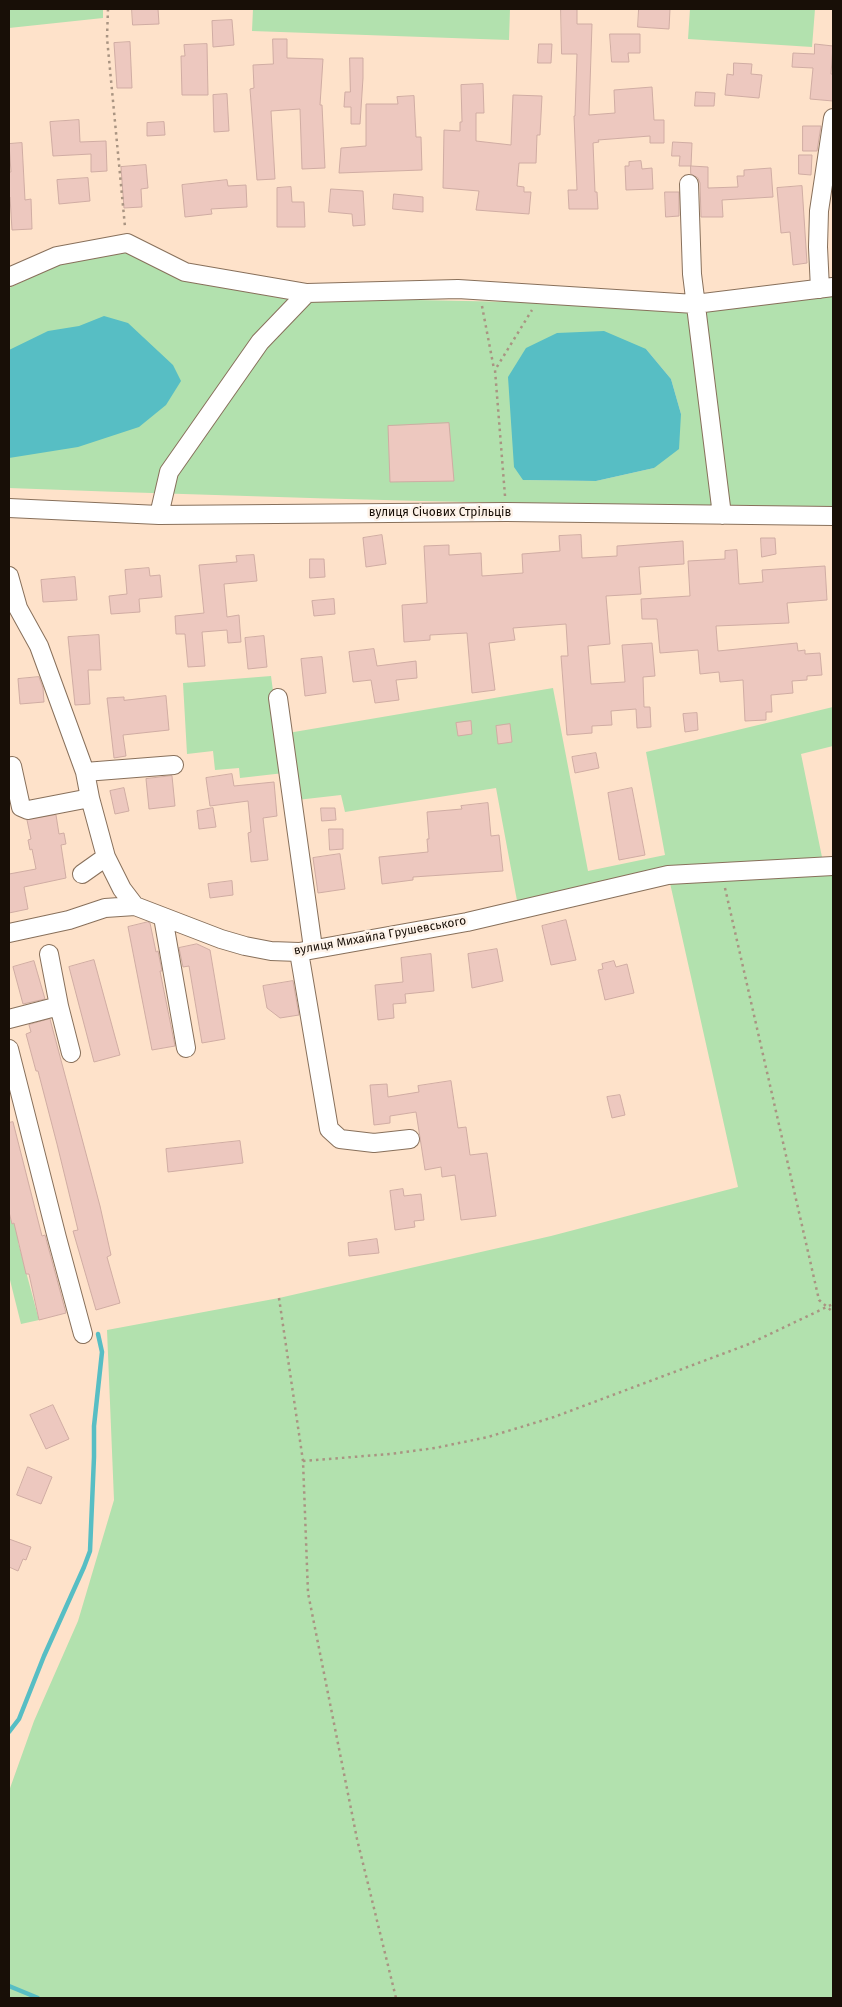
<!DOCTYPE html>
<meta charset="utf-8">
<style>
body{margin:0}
#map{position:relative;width:842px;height:2007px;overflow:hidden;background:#fee2ca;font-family:"Fira Sans",sans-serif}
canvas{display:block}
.frame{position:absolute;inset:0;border:10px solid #180f07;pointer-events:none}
</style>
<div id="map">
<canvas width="842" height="2007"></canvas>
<div class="frame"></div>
</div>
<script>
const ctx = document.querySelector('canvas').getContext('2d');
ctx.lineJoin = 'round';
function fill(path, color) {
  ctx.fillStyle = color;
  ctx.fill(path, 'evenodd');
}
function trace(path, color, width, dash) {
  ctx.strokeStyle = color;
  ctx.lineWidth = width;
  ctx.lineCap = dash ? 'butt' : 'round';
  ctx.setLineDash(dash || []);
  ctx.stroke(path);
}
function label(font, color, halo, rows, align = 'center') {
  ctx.font = font + ' "Fira Sans",sans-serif';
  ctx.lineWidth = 5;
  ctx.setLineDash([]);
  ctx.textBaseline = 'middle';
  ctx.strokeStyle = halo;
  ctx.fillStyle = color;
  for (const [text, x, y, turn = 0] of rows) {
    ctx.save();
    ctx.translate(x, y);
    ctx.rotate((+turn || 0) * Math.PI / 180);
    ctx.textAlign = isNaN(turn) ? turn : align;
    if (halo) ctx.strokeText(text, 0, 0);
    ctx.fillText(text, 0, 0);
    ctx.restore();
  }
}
const green = new Path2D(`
 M9,9H103V18L9,28Z
 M253,9H510L509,40L252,31Z
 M690,9H815L812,47L688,39Z
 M127,252L316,298L566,303L833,293V507C558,506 284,498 9,488V288L69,260ZM646,349L671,379L681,414L654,468L596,481L523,480Z
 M271,676L284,773L240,778L239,768L215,770L213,751L187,754L183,683Z
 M553,688L588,871L665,855L646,752L833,707V746L801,754L823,862L695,867L518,906L496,788L345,812L341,795L297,800L288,733Z
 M833,875V1998H9V1791L34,1721L78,1621L114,1500L107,1330L279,1298L551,1236L738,1187L670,883Z
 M9,1212L12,1224L26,1220L18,1242L39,1320L21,1324L9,1276Z`);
const water = new Path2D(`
 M104,316L128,323L173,365L181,381L166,405L139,427L78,447L9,458V350L48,331L79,326Z
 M604,331L646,349L671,379L681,414L679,449L654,468L596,481L523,480L514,467L508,377L526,348L557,333Z`);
const stream = new Path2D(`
 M9,1732L19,1719L44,1656L84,1567L90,1551L94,1457V1426L102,1352L98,1334
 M9,1986L38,1998`);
const building = new Path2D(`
 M132,9H158L159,24L133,25Z
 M561,9H577V24H592L589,115L615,113L614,90L652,87L654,120H664V143H650V136L598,140L599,142L593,143L595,192H597L598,209H569L568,190H577L574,116H575L577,54H562Z
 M639,9H670L669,29L638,27Z
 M232,20L234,45L213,47L212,21Z
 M610,34H640V53H628L629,62H612Z
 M273,39H287V58L323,59L320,105H322L325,168L302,169L300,109L271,111L275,179L257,180L250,89L254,88L253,65L273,64Z
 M130,42L132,88H117L114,43Z
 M207,44L208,95H182L181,56H185L184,45Z
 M539,44H552L551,63H538Z
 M815,44L833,46L831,74H833V101L810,99L813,68L792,67L793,53L814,54Z
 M350,58H363V78L360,124H351V107H344L345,92H350Z
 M734,63L752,64L751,74L762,75L759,98L725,95L727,74L733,75Z
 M483,84L484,113H476V141L511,145L513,95L542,96L540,135H537L536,163H519L517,186L524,187V192H531L529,214L476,210L479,191L443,188L444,130L460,131V122H462L461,85Z
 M696,92L715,93L714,106H695Z
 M227,94L229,131L214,132L213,95Z
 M414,96L416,137H421L422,170L339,173L341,148L366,146V104H398L397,97Z
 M79,120L80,142L106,141L107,171L91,172V154L53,156L50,122Z
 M164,122L165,135L147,136V123Z
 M803,126H821L817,151H803Z
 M673,142L692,143L691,166H679L680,156H672Z
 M22,143L25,200L31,199L32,229L12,230L10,197L9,198V172H11L9,144Z
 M799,155H812L811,175L799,174Z
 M641,161L642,169L652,168L653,189L626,190L625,166H629V162Z
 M146,165L148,188L141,189L142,207L124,208L121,167Z
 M691,166L708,167V188L738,187L737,176H744V170L771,168L773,197L722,200L723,217H701L700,183L698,178L691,174Z
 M88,178L90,201L59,204L57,180Z
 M227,180L228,186L246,185L247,207L211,209L212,214L185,217L182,185Z
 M802,186L807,263L793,265L790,232L781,233L777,188Z
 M291,187L292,202H304L305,227H277V188Z
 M331,189L363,191L365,225L353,226L352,214L329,212Z
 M665,192H679V216L666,217Z
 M394,194L423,197V212L393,209Z
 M449,423L454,481L390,482L388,426Z
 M382,535L386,564L366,567L363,538Z
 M581,535L582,558L617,556V546L683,541L684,564L639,567L641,594L606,596L610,644L588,646L591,684L625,682L622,645L652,643L655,676L643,677L644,707H650L651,727L637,728L636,709L611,711L612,725L592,726V733L567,735L561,656H568L566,624L513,628L515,640L489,643L495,690L472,693L467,633L430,635V640L404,642L402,605L427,603L424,546L449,545V555L481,553L482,576L523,573L522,554L560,551L559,536Z
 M761,538H775L776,554L762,557Z
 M737,550L739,584L763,582L762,570L825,566L827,600L787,603L789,623L716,626L718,651L797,643L798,651L805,650V654L820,653L822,675L807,676V680L792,681L793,693L771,695L772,712H766V720L745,721L743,680L720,682L719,672L700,674L698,650L660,653L657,619H642L641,599L690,596L688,561L725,559V551Z
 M254,555L257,581L224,584L227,617L239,615L241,642L228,643L227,630L202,632L205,666L188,667L185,634H176L175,616L204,613L199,565L237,562L236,556Z
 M310,559H324L325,577L310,578Z
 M149,568L150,576L160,575L162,597L139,599L140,612L111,614L109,596L127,594L125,570Z
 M75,577L77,600L43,602L41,580Z
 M334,599L335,614L314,616L312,601Z
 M99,635L101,670H88L90,704L75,705L68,637Z
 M264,636L267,667L248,669L245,638Z
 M374,649L377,666L416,661L417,678L396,680L399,700L375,703L371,680L353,682L349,652Z
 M322,657L326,693L305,696L301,659Z
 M39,677L43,688L44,702L20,704L18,679Z
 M166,696L169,730L123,735L126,756L114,758L107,698L124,697V700Z
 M697,713L698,730L685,732L683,714Z
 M471,721L472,734L458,736L456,723Z
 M510,724L512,742L498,744L496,726Z
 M596,753L599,768L575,773L572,757Z
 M232,774L234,786L274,782L277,816L263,818L268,860L251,862L248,833L251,832L248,801L210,806L206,778Z
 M172,776L175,806L149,809L146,779Z
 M124,788L129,811L115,814L110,791Z
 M632,788L645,855L619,860L608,793Z
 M488,803L491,836L499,835L503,871L413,877V880L382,884L379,857L428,852L427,839H429L427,812L462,809L461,806Z
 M213,808L216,827L199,829L197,811Z
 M321,808H335L336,820L322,821Z
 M56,815L59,834L64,833L66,844L61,845L66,878L24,887L28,909L9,913V874L36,869L32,849L30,850L28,840L31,839L27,820Z
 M329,829H343V849L330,850Z
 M340,854L345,889L318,893L313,858Z
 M232,881L233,895L210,898L208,884Z
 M566,920L576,960L551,965L542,926Z
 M148,922L150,923L156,952L158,951L162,971H160L175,1046L152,1050L128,927Z
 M197,944L210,950L225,1039L202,1043L189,966L183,967L179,948Z
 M497,949L503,981L472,988L468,954Z
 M431,954L434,991L405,994L406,1003L393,1004L394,1018L378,1020L375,985L403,982L401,958Z
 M94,960L120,1055L94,1062L69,967Z
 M34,961L45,999L23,1004L13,967Z
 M614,961L616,967L627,964L634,993L605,1000L598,970L603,969L602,964Z
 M293,981L299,1015L280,1018L267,1008L263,986Z
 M50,1019L100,1206L111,1255L107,1257L120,1303L96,1310L73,1231L78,1230L57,1144L38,1071H36L26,1034L31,1032L29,1025Z
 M451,1081L458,1128L466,1127L470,1155L487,1153L496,1216L461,1220L455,1175L442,1177L441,1167L425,1170L416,1112L390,1116V1123L374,1125L370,1085L387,1084L388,1097L419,1092L418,1086Z
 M620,1095L625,1115L612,1118L607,1097Z
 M13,1122L42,1236L45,1235L66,1313L39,1320L29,1274H26L14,1223L12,1224L9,1212V1123Z
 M240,1141L243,1163L168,1172L166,1149Z
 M403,1189L404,1196L421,1194L424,1220L414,1221L415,1227L395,1230L390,1191Z
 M377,1239L379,1253L349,1256L348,1243Z
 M53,1405L69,1439L46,1449L30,1415Z
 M28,1467L52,1477L41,1504L17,1495Z
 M9,1539L31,1547L26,1560L23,1559L18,1571L9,1567Z`);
const path = new Path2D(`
 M108,9L107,38L125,227
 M482,306L494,369
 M505,496L495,370L532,310
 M725,888L819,1300L833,1312
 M279,1298L303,1461L308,1593L357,1839L396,1998
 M303,1461L390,1454L435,1448L488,1437L554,1417L749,1344L833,1304`);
const minor = new Path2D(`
 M689,184L692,274L722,515
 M9,277L57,256L127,243L185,272L307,293L458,289L695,304L833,287
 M820,289L818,247L819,211L833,118
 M9,508L159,515L506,512L833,516
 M159,515L169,472L260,342L307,293
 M9,576L18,608L39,646L85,772L90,798L106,857L122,889L135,906L221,939L245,946L271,951L299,952L467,922L668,875L833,866
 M278,698L313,948
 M12,766L21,807L28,810L90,798
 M85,772L174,765
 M82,874L106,857
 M163,917L186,1048
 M9,933L69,920L105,908L135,906
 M299,952L329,1129L340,1139L374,1143L410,1139
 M59,1006L71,1053
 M9,1019L59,1006L49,954
 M9,1049L57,1238L83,1334`);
const streetNames = [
 ["вулиця Січових Стрільців",440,513],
 ["вулиця Михайла Грушевського",380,936,-10]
];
fill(green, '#b2e1ae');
fill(water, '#57bec4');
trace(stream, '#57bec4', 4.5);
fill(building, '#edc8bf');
trace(building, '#d0aca3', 1);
trace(minor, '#88705b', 20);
trace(path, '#a99482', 2.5, [2.5, 4]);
trace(minor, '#fff', 18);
label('12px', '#180f07', '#fef3e9', streetNames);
</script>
